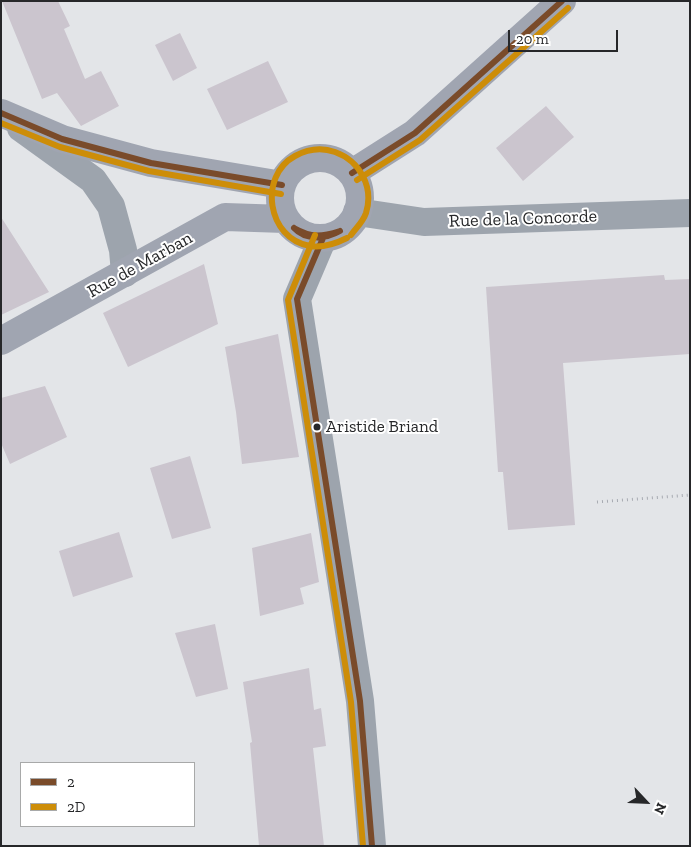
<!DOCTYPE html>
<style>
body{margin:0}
#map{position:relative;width:691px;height:847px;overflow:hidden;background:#e3e5e8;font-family:"Zilla Slab",serif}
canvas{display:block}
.frame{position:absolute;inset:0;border:2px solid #262729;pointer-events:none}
.legend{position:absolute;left:20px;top:762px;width:175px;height:65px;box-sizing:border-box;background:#fff;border:1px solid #a8a9a9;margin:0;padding:6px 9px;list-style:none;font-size:15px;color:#262729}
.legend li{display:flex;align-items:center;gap:10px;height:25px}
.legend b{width:25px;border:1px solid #a8a9a9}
.north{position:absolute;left:621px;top:777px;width:50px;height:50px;-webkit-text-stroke:4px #fff;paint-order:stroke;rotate:115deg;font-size:14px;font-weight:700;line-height:20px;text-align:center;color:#262729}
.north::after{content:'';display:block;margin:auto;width:18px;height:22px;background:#262729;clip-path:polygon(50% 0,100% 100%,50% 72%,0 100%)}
.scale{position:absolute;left:508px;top:30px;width:110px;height:22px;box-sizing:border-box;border:2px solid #262729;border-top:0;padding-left:6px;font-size:15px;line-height:18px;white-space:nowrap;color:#262729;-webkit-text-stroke:4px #fff;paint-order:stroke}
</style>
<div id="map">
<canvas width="691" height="847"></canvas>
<div class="frame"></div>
<ul class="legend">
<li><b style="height:6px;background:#7a4b2a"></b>2</li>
<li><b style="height:6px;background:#cd8d08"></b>2D</li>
</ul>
<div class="north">N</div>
<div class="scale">20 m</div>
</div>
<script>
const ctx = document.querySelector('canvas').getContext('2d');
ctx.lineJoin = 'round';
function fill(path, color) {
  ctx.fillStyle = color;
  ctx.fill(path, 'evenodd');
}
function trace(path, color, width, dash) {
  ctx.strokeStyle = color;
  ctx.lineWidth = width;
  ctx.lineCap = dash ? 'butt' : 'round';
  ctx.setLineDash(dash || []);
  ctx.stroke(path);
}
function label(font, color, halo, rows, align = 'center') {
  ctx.font = font + ' "Zilla Slab",serif';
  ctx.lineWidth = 4;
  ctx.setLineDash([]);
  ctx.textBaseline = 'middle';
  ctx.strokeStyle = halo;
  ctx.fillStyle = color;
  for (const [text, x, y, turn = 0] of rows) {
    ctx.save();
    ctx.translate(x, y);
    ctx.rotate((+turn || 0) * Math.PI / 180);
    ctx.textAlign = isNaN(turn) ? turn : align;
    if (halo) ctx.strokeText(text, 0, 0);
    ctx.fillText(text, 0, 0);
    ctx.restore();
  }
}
const building = new Path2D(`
 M2,1H58L70,26L64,29L85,79L101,71L119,106L81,126L57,93L42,99Z
 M180,33L197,68L173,81L155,45Z
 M268,61L288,102L227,130L207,89Z
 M546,106L574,137L523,181L496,148Z
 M1,217L49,292L1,315Z
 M204,264L218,324L128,367L103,313Z
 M664,275L665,280L690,279V354L563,363L575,525L508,530L503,472H498L486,287Z
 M278,334L299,457L242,464L236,412L225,347Z
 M45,386L67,437L10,464L1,443V398Z
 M190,456L211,528L172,539L150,468Z
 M119,532L133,577L73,597L59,551Z
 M311,533L319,582L300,588L304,604L260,616L252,548Z
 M215,624L228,689L196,697L175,633Z
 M309,668L314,710L321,708L326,746L313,748L324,846H259L250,743L252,742L243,682Z`);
const path = new Path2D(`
 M597,502L690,495`);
const minor = new Path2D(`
 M21,128L93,180L111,206L123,250L125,273
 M357,212L424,222L690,213
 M323,238L297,299L360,701L372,846`);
const major = new Path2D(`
 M1,113L62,139L151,163L282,185
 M280 198a40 40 0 1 1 80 0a40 40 0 1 1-80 0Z
 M352,173L415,133L562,1
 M1,341L225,217L285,219`);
const bus1 = new Path2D(`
 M1,113L62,139L151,163L282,185
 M352,173L415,133L562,1
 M294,228C312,238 321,237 340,231
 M294,228C306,241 326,239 340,231
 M323,238L297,299L360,701L372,846`);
const bus2 = new Path2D(`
 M1,123L60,147L149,171L281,194
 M357,180L420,140L568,8
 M315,235L288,300L351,702L363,846
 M347,238C335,244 323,248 310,246C267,239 258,176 295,156C308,149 321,147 335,152C360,161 374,187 366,213C363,222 356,228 351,235`);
const markers = [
 [317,427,4.5,"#262729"]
];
const busNames = [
 ["Aristide Briand",326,427]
];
const streetNames = [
 ["Rue de la Concorde",523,219,-2],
 ["Rue de Marban",140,265,-29]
];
fill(building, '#cbc5ce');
trace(path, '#a7aab1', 3, [1, 4]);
trace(minor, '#9da4ad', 28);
trace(major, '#a0a5b1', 28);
trace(bus1, '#7a4b2a', 6);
trace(bus2, '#cd8d08', 6);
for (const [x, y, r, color] of markers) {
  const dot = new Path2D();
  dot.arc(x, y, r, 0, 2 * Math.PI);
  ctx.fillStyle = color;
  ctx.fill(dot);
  trace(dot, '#fff', 2);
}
label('17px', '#262729', '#fff', busNames, 'left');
label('18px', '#262729', '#fff', streetNames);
</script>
